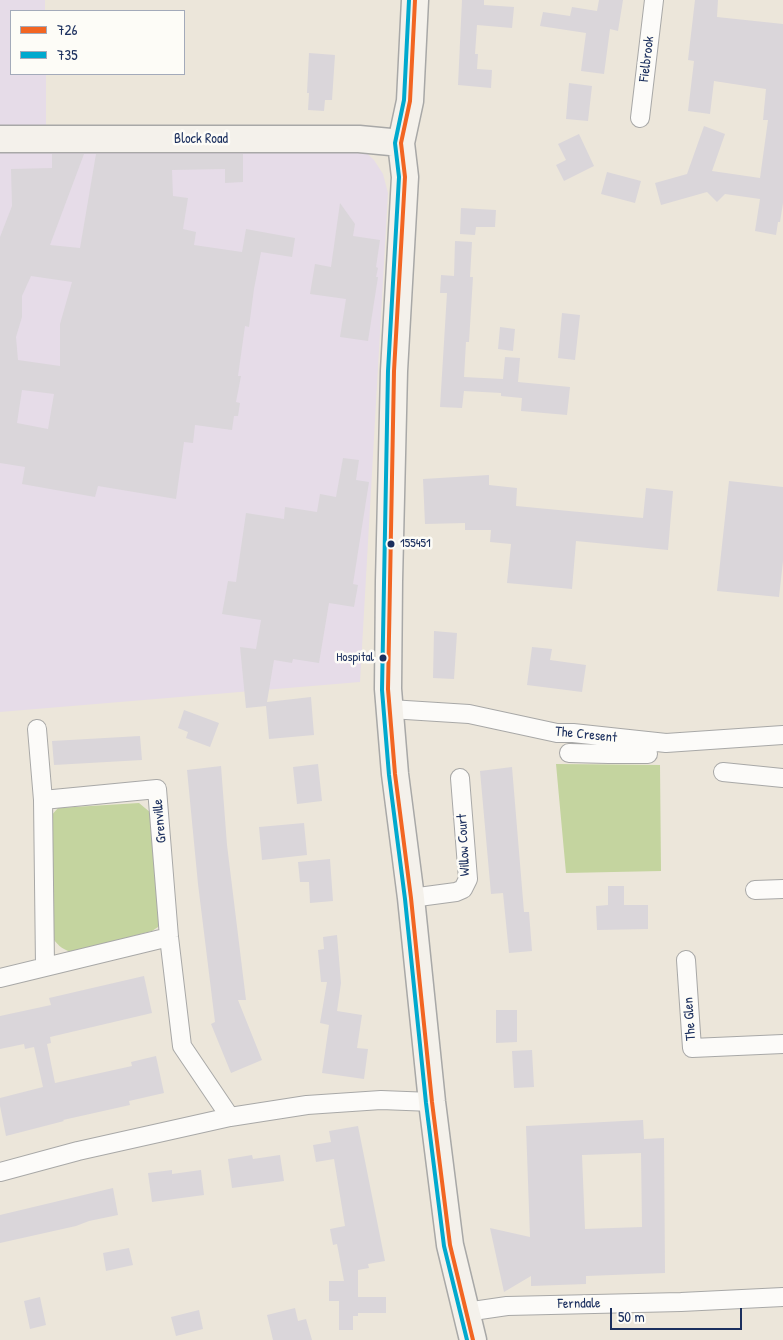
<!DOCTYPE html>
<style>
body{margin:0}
#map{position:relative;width:783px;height:1340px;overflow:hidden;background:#ece6da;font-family:"Patrick Hand",sans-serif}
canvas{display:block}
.legend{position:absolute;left:10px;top:10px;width:175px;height:65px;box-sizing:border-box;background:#fdfcf7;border:1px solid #a3aaba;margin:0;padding:6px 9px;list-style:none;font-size:15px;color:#1b2f5e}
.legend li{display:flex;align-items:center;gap:10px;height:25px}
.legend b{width:25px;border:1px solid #a3aaba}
.scale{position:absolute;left:610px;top:1308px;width:132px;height:22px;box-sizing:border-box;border:2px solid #1b2f5e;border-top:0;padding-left:6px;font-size:15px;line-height:18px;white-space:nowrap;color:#1b2f5e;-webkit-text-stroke:4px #fdfcf7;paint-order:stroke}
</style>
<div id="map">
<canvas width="783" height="1340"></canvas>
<ul class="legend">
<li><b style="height:6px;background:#f26522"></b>726</li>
<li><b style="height:6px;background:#00a9ce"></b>735</li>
</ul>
<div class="scale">50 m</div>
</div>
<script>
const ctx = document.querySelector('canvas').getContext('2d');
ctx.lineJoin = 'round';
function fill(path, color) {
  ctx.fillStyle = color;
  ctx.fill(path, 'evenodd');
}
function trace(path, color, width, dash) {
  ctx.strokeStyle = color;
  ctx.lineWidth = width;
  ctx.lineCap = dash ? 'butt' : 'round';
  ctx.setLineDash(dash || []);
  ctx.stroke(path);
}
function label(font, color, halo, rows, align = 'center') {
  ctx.font = font + ' "Patrick Hand",sans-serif';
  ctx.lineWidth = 5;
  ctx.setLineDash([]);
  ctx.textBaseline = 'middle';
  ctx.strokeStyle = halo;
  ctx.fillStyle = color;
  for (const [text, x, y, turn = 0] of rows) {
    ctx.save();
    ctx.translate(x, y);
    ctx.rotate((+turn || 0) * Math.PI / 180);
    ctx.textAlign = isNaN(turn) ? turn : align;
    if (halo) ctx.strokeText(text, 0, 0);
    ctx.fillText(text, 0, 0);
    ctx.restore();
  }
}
const built = new Path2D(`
 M0,0H45V11H11V74H46V148L360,147L374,160L383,174L388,193L360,682L0,712Z`);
const green = new Path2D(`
 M556,764L660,765L661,871L566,873Z
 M139,803L151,813L161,920L158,927L152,931L71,952C61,949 57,944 51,936L50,817L58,808Z`);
const building = new Path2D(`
 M462,0H484V5L514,7L512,28L477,25L475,54H478L477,69L492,70L491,88L458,85Z
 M599,0H623L618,31L610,29L604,74L581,71L586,33L540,26L543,12L570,16L572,7L597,11Z
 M695,0H718L717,17L783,24V203L780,222H778L776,235L755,231L760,199L725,194L717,202L707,192L661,205L655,183L687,174L704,126L725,134L712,171L760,178L768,120H763L766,89L714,81L710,114L688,111L694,61L688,60Z
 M309,53L335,55L332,100H325L324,111L308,110L309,93H307Z
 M569,83L592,86L588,121L566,119Z
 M579,134L594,166L564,181L556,165L566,160L558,144Z
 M52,154H84L50,245L80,248L96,154H243V182L225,183V169L172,170L173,196L188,198L183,229L196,232L194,245L242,252L246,229L295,238L292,257L261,252L254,289L249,327L245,326L238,376H241L236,402L240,403L238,416H234L232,430L195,425L193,443L184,442L176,499L98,486L95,497L22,484L25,467L0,463V237L12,206L11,169L52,168ZM31,276L72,282L60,324V366L18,360L16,337L22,317V296ZM22,390L54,394L48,429L17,423Z
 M607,172L641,181L635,203L601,194Z
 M340,203L355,224L353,236L380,240L376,267L378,268L376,277H378L368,341L340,337L346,299L310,294L315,264L331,267Z
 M461,208L496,210L495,227H476L475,235L460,234Z
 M455,241L472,242L470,277H473L469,342H466L464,377L503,379L505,357L520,358L518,382L570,387L567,415L521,411L522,398L501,396V393L464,391L462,408L440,407L447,293H440L441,275L454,276Z
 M562,313L580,315L575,360L558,358Z
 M500,327L515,329L513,351L498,349Z
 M343,458L359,460L356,480L369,482L353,584L358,585L354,607L329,603L319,663L293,659L292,663L274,660L267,702L311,697L314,735L269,739L266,706L246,708L240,647L256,649L261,620L222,614L228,581L236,582L246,513L284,519L285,507L317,512L320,494L336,497Z
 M489,475V485L517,488L516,506L643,518L646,488L673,491L668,550L576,541L572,589L507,583L511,544L490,542L491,530H465V523L425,524L423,479Z
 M729,481L783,487V561L779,597L717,591Z
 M434,631L457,633L454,679L433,678Z
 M532,647L552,649L550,660L586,665L582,692L527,685Z
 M184,710L219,723L210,747L186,738L188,732L178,728Z
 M140,736L142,760L54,765L52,741Z
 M318,764L322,801L297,804L293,767Z
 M221,766L227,845L246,1000H238L262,1060L231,1073L211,1024L215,1022L198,884L187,770Z
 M512,767L524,912H529L532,951L509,953L503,893L491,894L480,771Z
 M304,823L307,855L262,860L259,827Z
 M330,859L333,901L310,903L309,882H300L298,862Z
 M608,886H624V905H648V929L597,930L596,906L608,905Z
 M337,935L341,983L337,1011L362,1015L357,1048L368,1049L364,1079L322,1073L329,1025L320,1023L327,982H321L318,950L324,949L323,937Z
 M144,976L152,1013L50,1037L51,1043L47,1044L55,1083L132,1066L131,1062L156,1056L164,1093L129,1101L130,1105L63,1120L64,1121L6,1136L0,1106V1098L43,1087L34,1047L25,1049L24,1044L0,1049V1016L51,1005L49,998Z
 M496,1010H517V1042L496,1043Z
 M532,1050L534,1087L514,1088L512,1051Z
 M643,1120L644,1139L664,1138L665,1273L586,1276V1284L531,1286V1276L504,1292L490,1228L530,1237L526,1126ZM641,1153L642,1227L585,1229L582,1155Z
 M358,1126L385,1261L368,1264L369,1268L358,1270V1297H386V1313H358V1316H353V1330H339V1301H329V1281H344L337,1244L333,1245L330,1229L345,1226L334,1159L316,1162L313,1145L331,1142L329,1131Z
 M252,1155L253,1159L280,1155L284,1181L232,1188L228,1159Z
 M172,1170V1174L201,1170L204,1195L152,1202L148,1173Z
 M113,1188L118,1215L89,1221L76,1226L0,1243V1215Z
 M129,1248L133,1265L106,1271L103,1253Z
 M40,1297L46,1325L30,1329L24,1301Z
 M295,1308L298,1321L306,1319L312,1340H273L267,1315Z
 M199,1310L203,1329L176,1336L171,1317Z`);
const street = new Path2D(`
 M640,118L654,0
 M390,709L469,714L557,733H573L666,743L783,735
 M37,729L43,800L45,966
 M610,737L609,754H648
 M569,753L609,754
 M723,772L783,778
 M43,800L157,789L169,937L182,1046L230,1117
 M755,890L783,889
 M411,898L456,892L463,889L468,879L460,778
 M686,960L692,1048L783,1044
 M0,978L169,937
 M0,1172L78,1151L230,1117L307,1105L381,1100L432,1102
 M466,1312L507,1306L681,1302L783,1297`);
const secondary = new Path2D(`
 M415,0L410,101L401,143L405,177L394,371L389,581L388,689L395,774L411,898L432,1102L450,1245L473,1340
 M0,139H359L401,143`);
const bus1 = new Path2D(`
 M415,0L410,101L401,143L405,177L394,371L388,689L395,774L411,898L432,1102L450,1245L473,1340`);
const bus2 = new Path2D(`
 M409,0L404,100L395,143L399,177L388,371L382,690L389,775L405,899L426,1103L444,1246L467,1340`);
const markers = [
 [391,544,4.5,"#1b2f5e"],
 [383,658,4.5,"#1b2f5e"]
];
const busNames = [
 ["155451",400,544],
 ["Hospital",374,658,"right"]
];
const streetNames = [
 ["Fielbrook",647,59,-83],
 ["Block Road",201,139],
 ["The Cresent",586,735,6],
 ["Grenville",160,821,-95],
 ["Willow Court",464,845,-93],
 ["The Glen",690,1019,-94],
 ["Ferndale",579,1304,-1]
];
fill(built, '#e6dce8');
fill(green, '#c4d49f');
fill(building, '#dad6da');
trace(street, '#a8a8a7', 20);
trace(secondary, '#a8a8a7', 29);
trace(street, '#fcfbf9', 18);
trace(secondary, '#f4f1eb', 26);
trace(bus1, '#f26522', 4);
trace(bus2, '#00a9ce', 4);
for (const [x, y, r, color] of markers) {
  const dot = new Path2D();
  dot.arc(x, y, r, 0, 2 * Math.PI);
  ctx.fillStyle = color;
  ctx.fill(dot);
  trace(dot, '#fdfcf7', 2);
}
label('13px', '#1b2f5e', '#fdfcf7', busNames, 'left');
label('14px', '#1b2f5e', '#fdfcf7', streetNames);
</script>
